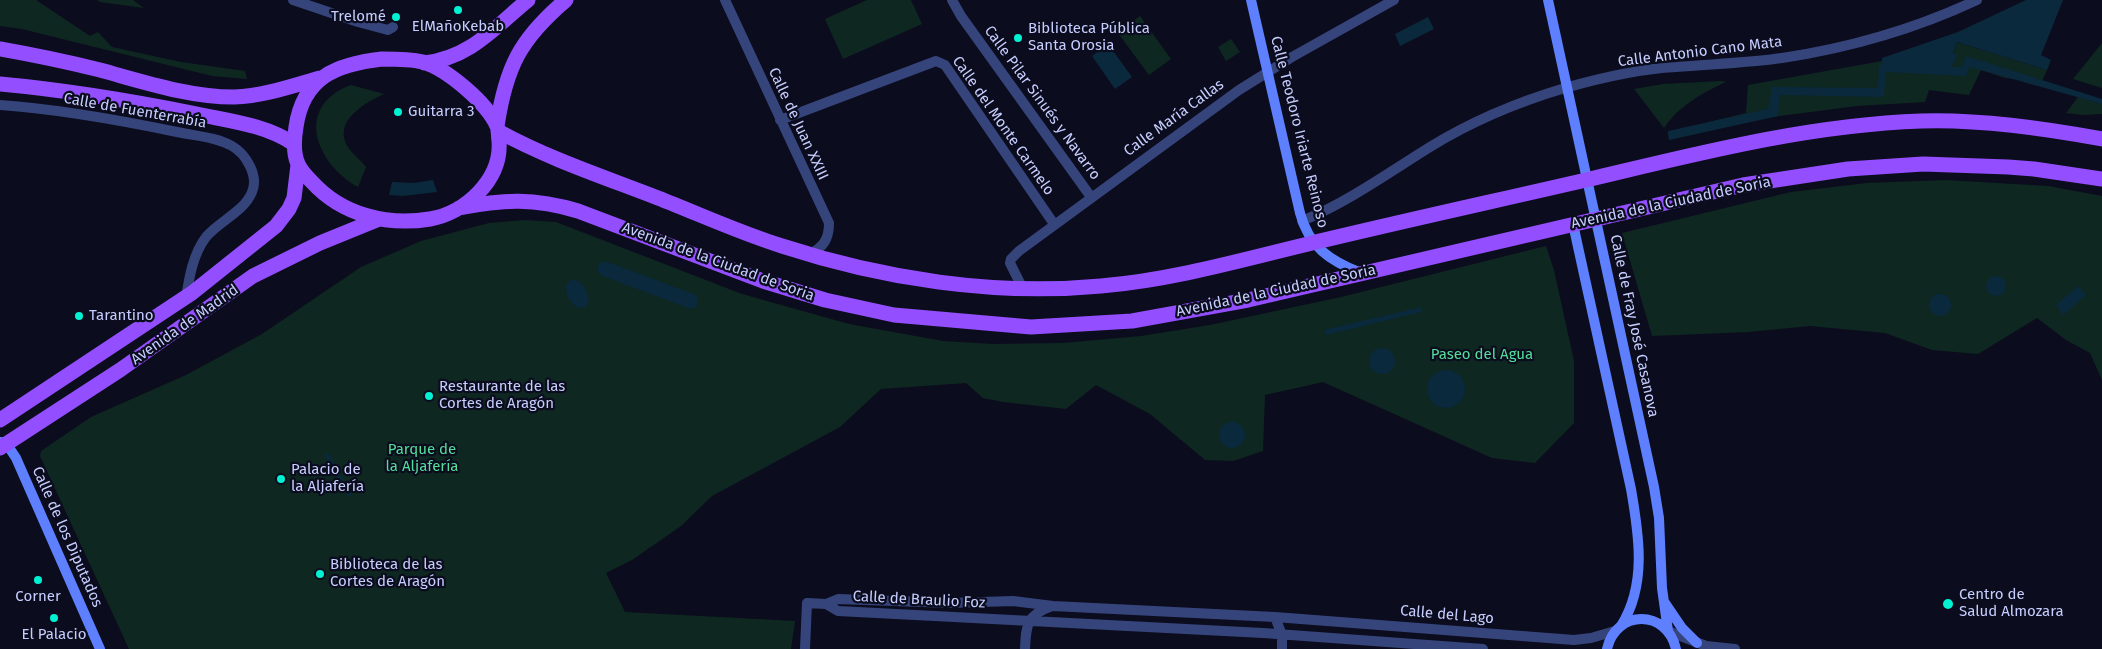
<!DOCTYPE html>
<meta charset="utf-8">
<style>
body{margin:0}
canvas{display:block;background:#0b0c1d}
</style>
<canvas width="2102" height="649"></canvas>
<script>
const ctx = document.querySelector('canvas').getContext('2d');
ctx.lineJoin = 'round';
function fill(path, color) {
  ctx.fillStyle = color;
  ctx.fill(path, 'evenodd');
}
function trace(path, color, width, dash) {
  ctx.strokeStyle = color;
  ctx.lineWidth = width;
  ctx.lineCap = dash ? 'butt' : 'round';
  ctx.setLineDash(dash || []);
  ctx.stroke(path);
}
function label(font, color, halo, rows, align = 'center') {
  ctx.font = font + ' "Fira Sans",sans-serif';
  ctx.lineWidth = 4.5;
  ctx.setLineDash([]);
  ctx.textBaseline = 'middle';
  ctx.strokeStyle = halo;
  ctx.fillStyle = color;
  for (const [text, x, y, turn = 0] of rows) {
    ctx.save();
    ctx.translate(x, y);
    ctx.rotate((+turn || 0) * Math.PI / 180);
    ctx.textAlign = isNaN(turn) ? turn : align;
    if (halo) ctx.strokeText(text, 0, 0);
    ctx.fillText(text, 0, 0);
    ctx.restore();
  }
}
const green = new Path2D(`
 M0,0H36L90,36L98,32L112,47L181,62L245,71L247,79L212,76L22,29L0,26Z
 M97,0H133L144,8L100,2Z
 M867,0H911L922,24L843,59L825,19Z
 M1140,16L1171,59L1149,75L1118,33Z
 M1231,39L1240,52L1226,61L1218,47Z
 M1957,42L2047,70L2042,81L2005,78L1981,70L1969,95L1929,90L1925,102L1857,106L1764,118L1669,140L1668,132L1746,113L1748,85L1882,61V65L1957,55L1953,53Z
 M2102,43V88L2073,79Z
 M1722,81L1726,82C1702,93 1679,106 1664,128L1634,89L1663,84Z
 M351,85L384,94C364,103 332,122 348,147C353,155 361,160 366,167L358,187C315,163 294,106 351,85Z
 M2078,97L2102,104V114L2084,115L2066,113Z
 M1946,180L2048,186L2102,196V380L2090,353L2066,340L2037,318L1978,354L1932,350L1885,333L1810,326L1748,332L1652,336L1622,233L1791,192L1867,183Z
 M525,220L556,222L742,294L849,324L943,341L993,344L1063,343L1141,336L1210,325L1341,297L1546,246L1554,270L1574,361V423L1535,463L1492,458L1323,382L1265,395L1263,451L1233,461L1205,460L1150,414L1096,385L1066,409L1003,402L983,398L966,383L881,389L840,427L712,496L681,526L632,560L606,573L625,612L795,621L791,649H129L40,456L41,451L91,417L186,375L262,334L361,267L421,241L489,223Z`);
const water = new Path2D(`
 M2026,0H2063L2041,55L2051,60L2047,70L1957,42L1953,53L1958,55L1951,67H1962L1966,56L2102,99V104L1970,67L1966,76L1886,72L1884,97L1780,95L1778,116L1669,140L1668,131L1768,109L1772,87L1878,88L1879,65H1882V58L1958,32Z
 M1428,17L1434,29L1400,46L1395,34Z
 M1108,44L1132,77L1115,89L1092,56Z
 M433,180L437,192L403,196L389,195L392,182L414,183Z
 M1986 286a10 10 0 1 1 20 0a10 10 0 1 1-20 0Z
 M571,280C583,279 586,290 589,300L585,308L576,307L567,297L566,285Z
 M2078,286L2086,295L2063,315L2056,305Z
 M1929 305a11 11 0 1 1 22 0a11 11 0 1 1-22 0Z
 M1421,307V312L1326,335L1324,330Z
 M1369 361a13 13 0 1 1 26 0a13 13 0 1 1-26 0Z
 M1427 389a19 19 0 1 1 38 0a19 19 0 1 1-38 0Z
 M1219 435a13 13 0 1 1 26 0a13 13 0 1 1-26 0Z`);
const stream = new Path2D(`
 M327,455L349,494`);
const canal = new Path2D(`
 M605,269L691,301`);
const street = new Path2D(`
 M293,0L358,22L388,30L393,27
 M725,0L829,223C829,240 823,247 809,255
 M952,0L961,16L1091,197
 M0,105C59,109 119,120 177,132C195,136 216,137 232,146C246,154 259,176 252,192C244,212 219,221 206,237C193,254 189,278 186,298
 M780,120L936,61L945,65L1054,224
 M1302,221C1348,202 1388,173 1430,147C1472,121 1518,102 1565,88C1600,78 1639,69 1676,67C1711,64 1747,63 1782,58C1849,48 1915,29 1977,0
 M1023,289L1010,263L1011,259L1019,251L1239,90L1292,57L1394,0
 M826,604L838,611L1263,633L1483,649
 M1275,617L1282,635V649
 M1668,631L1706,646L1735,649
 M805,649L807,603L826,604L838,599L950,603L1013,601L1053,606L1275,617L1574,640L1591,638L1615,631
 M1025,649C1026,624 1027,615 1052,606`);
const secondary = new Path2D(`
 M1251,0L1300,213C1309,247 1330,261 1361,273
 M1548,0L1654,487L1659,518L1662,588L1668,631
 M1573,224L1631,489C1639,535 1647,585 1621,626
 M1,442L10,449L16,458L100,649
 M1665,603L1682,628L1697,643
 M1607,649C1616,609 1667,609 1676,649`);
const primary = new Path2D(`
 M0,49C34,55 67,62 100,70C144,82 189,97 234,97C264,96 292,86 320,78
 M382,59C396,59 410,59 423,62C447,69 487,103 497,126C499,130 498,136 499,141C502,180 465,213 430,219C387,226 342,215 312,182C307,177 301,171 298,164C293,153 294,139 296,127C303,77 337,64 382,59Z
 M424,63C470,58 494,28 528,0
 M0,84C66,90 132,101 197,114C230,121 266,125 294,144
 M497,126C506,67 520,39 566,0
 M498,131C549,159 604,177 658,198C699,214 740,233 782,246C883,279 994,296 1101,286C1172,280 1242,260 1312,243C1403,221 1495,201 1586,180C1696,154 1807,125 1921,121C1981,119 2043,128 2102,139
 M459,208C503,199 535,198 578,211L763,281L825,300L894,315L1031,327L1132,321L1248,300L1743,185L1848,169L1923,164L2008,167L2034,169L2102,179
 M0,420L192,293L276,226L289,209L294,198L298,165
 M0,448L120,370L253,276L320,243L379,219`);
const markers = [
 [458,10,5,"#00f2d2"],
 [396,17,5,"#00f2d2"],
 [1018,38,5,"#00f2d2"],
 [398,112,5,"#00f2d2"],
 [79,316,5,"#00f2d2"],
 [429,396,5,"#00f2d2"],
 [281,479,5,"#00f2d2"],
 [320,574,5,"#00f2d2"],
 [38,580,5,"#00f2d2"],
 [1948,604,6,"#00f2d2"],
 [54,618,5,"#00f2d2"]
];
const poiNames = [
 ["Trelomé",386,17,"right"],
 ["ElMañoKebab",458,27,"center"],
 ["Biblioteca Pública",1028,29],
 ["Santa Orosia",1028,46],
 ["Guitarra 3",408,112],
 ["Tarantino",89,316],
 ["Restaurante de las",439,387],
 ["Cortes de Aragón",439,404],
 ["Palacio de",291,470],
 ["la Aljafería",291,487],
 ["Biblioteca de las",330,565],
 ["Cortes de Aragón",330,582],
 ["Centro de",1959,595],
 ["Salud Almozara",1959,612],
 ["Corner",38,597,"center"],
 ["El Palacio",54,635,"center"]
];
const streetNames = [
 ["Calle Antonio Cano Mata",1700,52,-7],
 ["Calle Pilar Sinués y Navarro",1042,103,54],
 ["Calle de Fuenterrabía",135,111,10],
 ["Calle María Callas",1174,118,-36],
 ["Calle de Juan XXIII",798,124,65],
 ["Calle del Monte Carmelo",1003,126,55],
 ["Calle Teodoro Iriarte Reinoso",1299,132,76],
 ["Avenida de la Ciudad de Soria",1671,203,-12],
 ["Avenida de la Ciudad de Soria",718,262,20],
 ["Avenida de la Ciudad de Soria",1276,291,-12],
 ["Avenida de Madrid",185,325,-35],
 ["Calle de Fray José Casanova",1634,326,78],
 ["Calle de los Diputados",67,537,66],
 ["Calle de Braulio Foz",919,600,3],
 ["Calle del Lago",1447,615,5]
];
const parkNames = [
 ["Paseo del Agua",1482,355],
 ["Parque de",422,450],
 ["la Aljafería",422,467]
];
fill(green, '#0e2720');
fill(water, '#0a293d');
trace(stream, '#0a293d', 4.5);
trace(canal, '#0a293d', 15);
trace(street, '#36447c', 10);
trace(secondary, '#5e80ff', 10);
trace(primary, '#934eff', 15);
for (const [x, y, r, color] of markers) {
  const dot = new Path2D();
  dot.arc(x, y, r, 0, 2 * Math.PI);
  ctx.fillStyle = color;
  ctx.fill(dot);
  trace(dot, '#0b0c1d', 2);
}
label('15px', '#c7ceff', '#0b0c1d', poiNames, 'left');
label('15px', '#c7ceff', '#0b0c1d', streetNames);
label('15px', '#54de9b', '#0b0c1d', parkNames);
</script>
